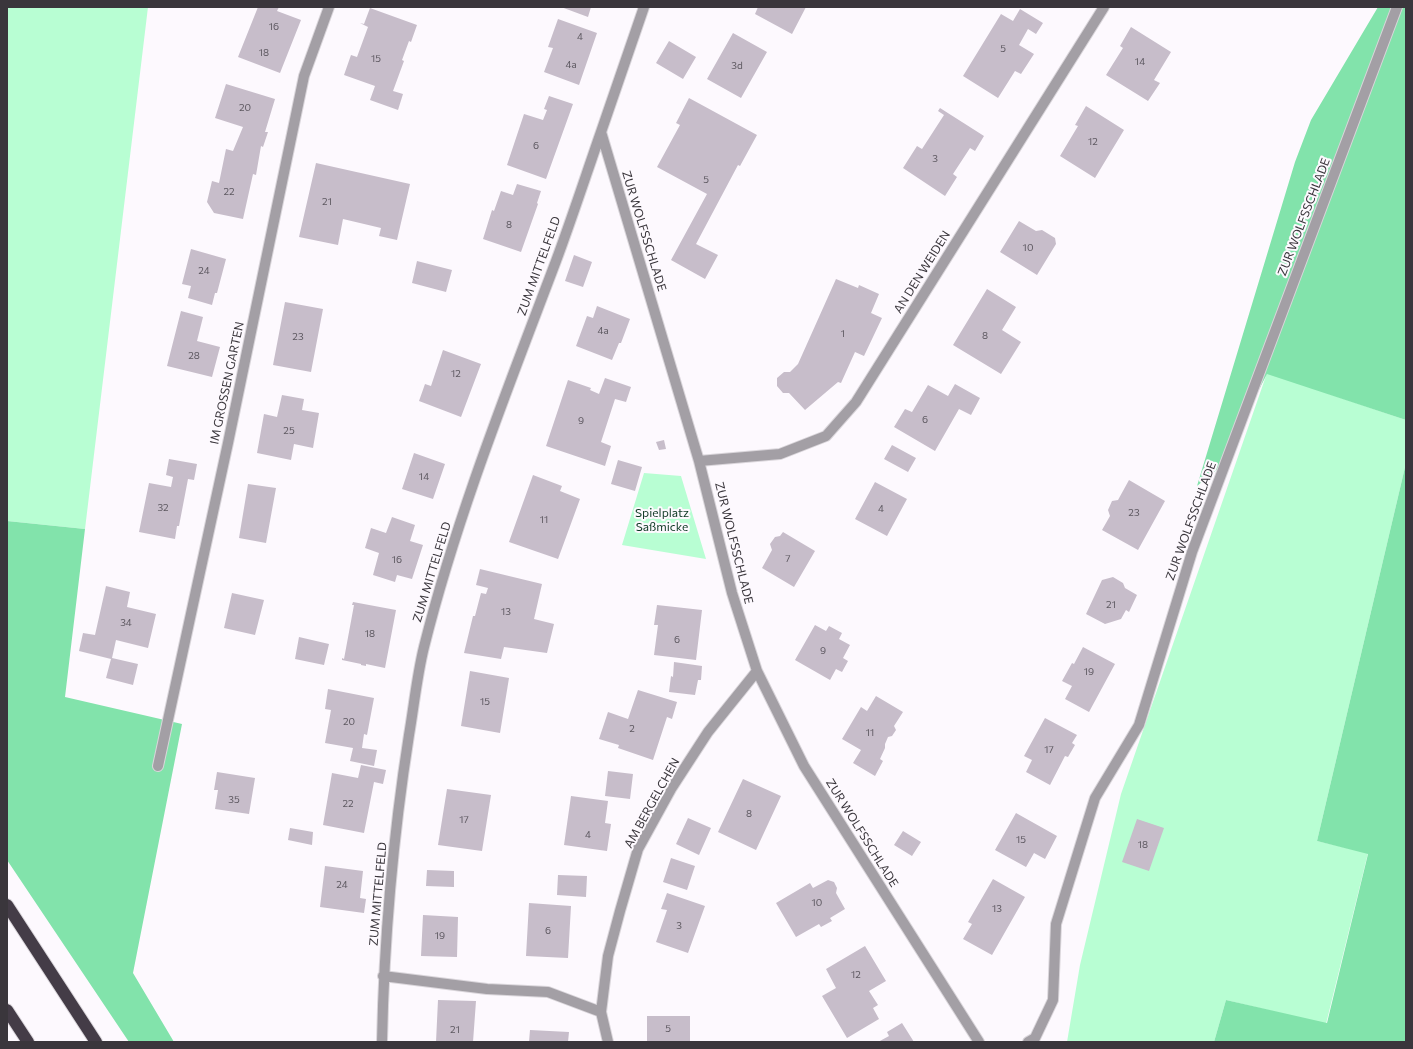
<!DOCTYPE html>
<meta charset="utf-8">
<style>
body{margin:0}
#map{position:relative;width:1413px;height:1049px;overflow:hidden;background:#fdf9fe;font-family:Commissioner,sans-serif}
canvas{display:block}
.frame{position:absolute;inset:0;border:8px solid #3a363c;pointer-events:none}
</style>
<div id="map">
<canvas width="1413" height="1049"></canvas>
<div class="frame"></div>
</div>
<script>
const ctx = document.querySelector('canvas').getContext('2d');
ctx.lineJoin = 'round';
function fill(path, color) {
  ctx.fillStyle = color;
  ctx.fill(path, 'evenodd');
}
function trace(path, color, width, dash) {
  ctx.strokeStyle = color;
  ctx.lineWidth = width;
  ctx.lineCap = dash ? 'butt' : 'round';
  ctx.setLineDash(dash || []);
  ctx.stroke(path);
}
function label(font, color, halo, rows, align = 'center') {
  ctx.font = font + ' Commissioner,sans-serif';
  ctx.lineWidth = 4;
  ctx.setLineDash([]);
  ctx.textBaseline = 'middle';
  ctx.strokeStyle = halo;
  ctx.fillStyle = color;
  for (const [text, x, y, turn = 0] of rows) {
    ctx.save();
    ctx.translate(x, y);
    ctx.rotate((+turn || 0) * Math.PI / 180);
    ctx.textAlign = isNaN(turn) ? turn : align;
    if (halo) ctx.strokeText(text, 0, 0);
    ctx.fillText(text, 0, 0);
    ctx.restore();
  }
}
const green = new Path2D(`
 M7,7H148L85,529L7,521Z
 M1267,373L1406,420V463L1317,841L1368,853L1326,1024L1226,1000L1214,1042H1067L1080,965L1121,794Z
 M644,473L681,476L706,559L622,545Z`);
const forest = new Path2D(`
 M1378,7H1406V420L1267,374L1219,468L1197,486L1295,162L1311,120Z
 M1406,463V1042H1214L1226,1000L1327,1023L1368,854L1317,841Z
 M7,521L85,529L65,697L182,724L133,973L174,1042H129L7,860Z`);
const building = new Path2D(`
 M258,7H279L277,11L301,20L280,73L238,57Z
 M561,7H591L588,17Z
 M758,7H806L792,34L755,14Z
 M370,8L417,25L411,42L409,41L402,60L404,61L393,91L403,94L398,110L370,100L375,86L344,75L351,55L357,57L368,27L360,23L364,24Z
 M1020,9L1043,23L1036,34L1028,29L1019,45L1034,54L1021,74L1015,71L998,98L963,76L1001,14L1013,21Z
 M558,19L597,33L579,85L544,72L553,48L548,47Z
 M1131,27L1171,52L1154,80L1160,83L1148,101L1106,75L1123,48L1120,46Z
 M733,33L767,52L741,98L707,79Z
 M669,41L696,57L683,79L656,63Z
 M226,84L275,99L265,132H268L263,147L261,146L256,175L253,174L243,219L214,213L207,202L212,181L219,183L226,149L233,151L243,127L215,118Z
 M549,96L573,104L546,179L507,165L524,114L543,120L547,110L544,109Z
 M689,98L757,135L740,166L738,165L696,244L718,255L705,279L671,260L707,194L657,167L680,125L676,123Z
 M1086,106L1124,130L1095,178L1060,156L1078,126L1075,125Z
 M940,108L984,136L975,151L970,148L953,174L957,177L945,196L903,168L917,146L922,149L944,115L938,111Z
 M316,163L410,184L397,240L379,236L381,228L343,219L338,245L299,237Z
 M517,184L541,191L537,203L538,204L521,252L483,239L492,210L494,211L501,191L513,195Z
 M1019,221L1036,231L1042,230L1055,238L1056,244L1037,275L1000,252Z
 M191,249L226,259L217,293H215L212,305L188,298L191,286L182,284Z
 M574,255L592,262L583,287L565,281Z
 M417,261L452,270L446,292L412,283Z
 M836,279L858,288L859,285L879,294L871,313L882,318L864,356L855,352L841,383L838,382L805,410L789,393H783L777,386V378L784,372H790L798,364Z
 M987,289L1016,307L1002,330L1021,342L1001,374L953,345Z
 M285,302L323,309L311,372L273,365Z
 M597,306L630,319L621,343H619L612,360L576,346L587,316L593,318Z
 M181,311L203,317L197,341L220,347L212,377L167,366Z
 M443,350L481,364L461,417L419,401L425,384L431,386Z
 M605,378L631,387L626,402L615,399L601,442L611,446L605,466L546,446L568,380L591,388L590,390L599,394Z
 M955,384L980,398L971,415L959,409L935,451L894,427L905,409L912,412L928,385L948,396Z
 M282,395L304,399L302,410L319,413L313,448L294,444L291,460L257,453L264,414L277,417Z
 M664,440L666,449L659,450L656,442Z
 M892,445L916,458L908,472L884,459Z
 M414,453L445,464L433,499L402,489Z
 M169,459L197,464L194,480L188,479L179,526H177L175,539L139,532L149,483L171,487L173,477L166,475Z
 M618,460L642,467L635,491L611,484Z
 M533,475L562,486L560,491L580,499L558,559L509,542Z
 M1129,480L1165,501L1138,550L1102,530L1110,516L1108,510L1112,501L1118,500Z
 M875,482L907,499L887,536L855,519Z
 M248,484L276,488L266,543L239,538Z
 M392,517L415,525L410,541L423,545L412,579L397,575L395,582L373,575L379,553L365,548L371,528L386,533Z
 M783,532L815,551L794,587L762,568L772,550L770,544L775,537L780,536Z
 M480,569L542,584L534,619L554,624L547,653L504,647L501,659L464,653L473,616H475L481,593L486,594L488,588L476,585Z
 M1113,577L1123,583L1125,588L1137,595L1129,612L1126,610L1121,619L1105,624L1086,614L1102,580Z
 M106,586L130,592L127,607L156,614L148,648L116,640L112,658L138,664L133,685L106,678L111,659L79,651L83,633L95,635Z
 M232,593L264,600L255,635L224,628Z
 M353,602L396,610L385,668L366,664V666L361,665V664L342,660V658L344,659L354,605H352Z
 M657,605L702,610L696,660L654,655L658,625H654Z
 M815,625L826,631L829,626L842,633L839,639L850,645L843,658L848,661L842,672L836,669L830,680L795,660Z
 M299,637L329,644L324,665L295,659Z
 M1083,647L1115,664L1089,712L1065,699L1072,686L1062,681L1072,663L1074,664Z
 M674,662L702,666L701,680H698L695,695L669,692L671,676L673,677Z
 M470,671L509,678L500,733L461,726Z
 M328,689L374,698L367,735L364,734L362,748L377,750L374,766L350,761L353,748L325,743L331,710L325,709Z
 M638,690L677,702L672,719L667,717L653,760L618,748L619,745L599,739L608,712L628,719Z
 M876,696L903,712L894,726L896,730L892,736L888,737L885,744V748L880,759L883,761L875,776L853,763L861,750L842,739L861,707L867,711Z
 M1045,718L1077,735L1072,743L1075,745L1068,757L1065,756L1050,785L1026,772L1032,760L1024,756Z
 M361,765L386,770L383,784L374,782L364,833L323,825L332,773L358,778Z
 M608,771L633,774L630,799L605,796Z
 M217,772L255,778L249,814L215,809L218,790H214Z
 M743,779L781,796L756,850L718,832Z
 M447,789L491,795L482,851L438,845Z
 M571,796L608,801L605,823L611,824L607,851L564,845Z
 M1016,813L1057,836L1045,859L1034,853L1026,867L995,850Z
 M688,818L711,828L699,855L676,844Z
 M1137,819L1164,828L1149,871L1122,862Z
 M290,828L313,832L312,845L288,840Z
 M903,831L921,842L912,856L894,845Z
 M671,858L695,866L687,890L663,882Z
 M325,866L363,871L360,898L366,899L364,913L320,907Z
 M427,870L454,871V887L426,886Z
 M558,875L587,876L586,897L557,895Z
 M993,879L1025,897L992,955L963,939L972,924L968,922Z
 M828,880L834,882L837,888L836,893L845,909L830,918L832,921L821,927L819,924L796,937L776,903L810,883L813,888Z
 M667,893L705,906L688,953L656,942L667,910L661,909Z
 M529,903L571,906L568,958L526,956Z
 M423,915L458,917L457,957L421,956Z
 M865,946L886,981L869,991L878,1005L873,1008L879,1019L847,1038L822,996L836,988L826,969Z
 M438,1000L476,1001L473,1042H436Z
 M647,1016H690V1042H647Z
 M902,1023L914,1042H878L889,1036L887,1032Z
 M530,1030L569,1032L568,1042H529Z`);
const minor = new Path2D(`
 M644,7L601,132L699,461L732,593L757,671L804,766L979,1042
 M699,461L780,454L826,436L856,402L1104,7
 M158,766L228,443L304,76L329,7
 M383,976L487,989L548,992L601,1012
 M382,1042C384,939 393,837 409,735C414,706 417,675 424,647C457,515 508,388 556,261C572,218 586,175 601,132
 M608,1042L601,1012L608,956L620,911L638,849L671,789L708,732L757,671
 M1028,1042L1035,1038L1053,1000L1056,924L1095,798L1139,725L1192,552L1397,7`);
const motorway = new Path2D(`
 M7,905L96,1042
 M7,1010L28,1042`);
const numberNames = [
 ["16",274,27],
 ["4",580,37],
 ["5",1003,49],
 ["18",264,53],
 ["15",376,59],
 ["14",1140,62],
 ["4a",571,65],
 ["3d",737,66],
 ["20",245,108],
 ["12",1093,142],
 ["6",536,146],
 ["3",935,159],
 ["5",706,180],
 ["22",229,192],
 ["21",327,202],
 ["8",509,225],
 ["10",1028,248],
 ["24",204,271],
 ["4a",603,331],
 ["1",843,334],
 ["8",985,336],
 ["23",298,337],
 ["28",194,356],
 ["12",456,374],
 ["6",925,420],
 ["9",581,421],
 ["25",289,431],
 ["14",424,477],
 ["32",163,508],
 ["4",881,509],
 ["23",1134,513],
 ["11",544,520],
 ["7",788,559],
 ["16",397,560],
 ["21",1111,605],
 ["13",506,612],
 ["34",126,623],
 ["18",370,634],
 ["6",677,640],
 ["9",823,651],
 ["19",1089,672],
 ["15",485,702],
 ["20",349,722],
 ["2",632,729],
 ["11",870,733],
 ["17",1049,750],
 ["35",234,800],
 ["22",348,804],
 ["8",749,814],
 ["17",464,820],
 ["4",588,835],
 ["15",1021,840],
 ["18",1143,845],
 ["24",342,885],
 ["10",817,903],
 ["13",997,909],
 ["3",679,926],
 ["6",548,931],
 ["19",440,936],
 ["12",856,975],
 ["5",668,1029],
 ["21",455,1030]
];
const streetNames = [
 ["ZUR WOLFSSCHLADE",1304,217,-69],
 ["ZUR WOLFSSCHLADE",644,231,73],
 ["ZUM MITTELFELD",539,266,-70],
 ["AN DEN WEIDEN",922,272,-58],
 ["IM GROSSEN GARTEN",227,383,-78],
 ["ZUR WOLFSSCHLADE",1191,521,-70],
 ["ZUR WOLFSSCHLADE",734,543,76],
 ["ZUM MITTELFELD",432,572,-73],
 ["AM BERGELCHEN",652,803,-61],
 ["ZUR WOLFSSCHLADE",862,833,58],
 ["ZUM MITTELFELD",378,894,-85]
];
const parkNames = [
 ["Spielplatz",662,513],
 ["Saßmicke",662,527]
];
fill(green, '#b8fed3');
fill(forest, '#82e3ab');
fill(building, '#c7bdca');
trace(minor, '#dad6db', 12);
trace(motorway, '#dad6db', 14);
trace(minor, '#a39fa5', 10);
trace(motorway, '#443c47', 12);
label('10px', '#5d5860', null, numberNames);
label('12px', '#3a363c', '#fdf9fe', streetNames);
label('12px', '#0b3621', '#fdf9fe', parkNames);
</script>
